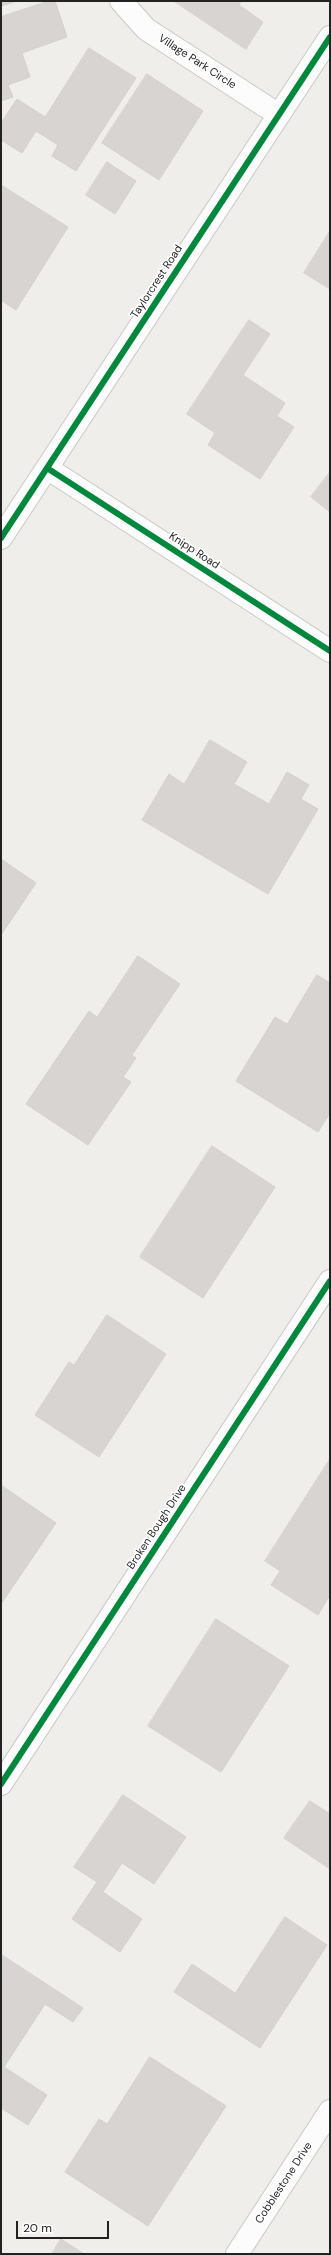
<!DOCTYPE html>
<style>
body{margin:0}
#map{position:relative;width:331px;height:2255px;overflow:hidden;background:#f0eeeb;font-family:"DM Sans",sans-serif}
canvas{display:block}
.frame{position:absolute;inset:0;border:2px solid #222;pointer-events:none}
.scale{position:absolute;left:16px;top:2221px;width:93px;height:18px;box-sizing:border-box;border:2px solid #222;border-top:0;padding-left:5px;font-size:12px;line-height:14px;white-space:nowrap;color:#222;-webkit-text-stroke:3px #fff;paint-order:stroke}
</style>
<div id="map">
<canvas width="331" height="2255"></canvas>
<div class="frame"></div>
<div class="scale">20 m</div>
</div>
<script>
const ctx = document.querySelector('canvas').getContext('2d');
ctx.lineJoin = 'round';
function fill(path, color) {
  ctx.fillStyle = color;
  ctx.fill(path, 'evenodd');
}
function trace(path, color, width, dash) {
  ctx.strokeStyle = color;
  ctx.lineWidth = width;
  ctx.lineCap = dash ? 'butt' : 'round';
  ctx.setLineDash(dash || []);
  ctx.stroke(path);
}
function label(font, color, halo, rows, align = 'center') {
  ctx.font = font + ' "DM Sans",sans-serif';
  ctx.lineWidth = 3.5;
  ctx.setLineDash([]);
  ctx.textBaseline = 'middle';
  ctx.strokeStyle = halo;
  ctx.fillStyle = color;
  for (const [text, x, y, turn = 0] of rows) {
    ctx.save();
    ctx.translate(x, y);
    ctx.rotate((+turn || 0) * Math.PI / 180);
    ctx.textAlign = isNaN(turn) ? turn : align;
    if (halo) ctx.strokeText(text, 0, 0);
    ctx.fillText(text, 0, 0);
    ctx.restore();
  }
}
const building = new Path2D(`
 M1,1H17L1,6Z
 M49,1H55L67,37L22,53L30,77L8,85L13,97L1,101V17Z
 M174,1H241L239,5L263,22L246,49Z
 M89,48L136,78L76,171L52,156L58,145L36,131L22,153L1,140V123L17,99L45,117Z
 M147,74L203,111L159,180L102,143Z
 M107,162L136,181L115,214L86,195Z
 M1,185L68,227L16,310L1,300Z
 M330,231V289L304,273Z
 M249,320L270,334L243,375L285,403L277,416L294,427L260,479L208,445L215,433L187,414Z
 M330,472V512L311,497Z
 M210,740L247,762L234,784L269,804L287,772L309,785L301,799L318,809L268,894L142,820L169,774L184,784Z
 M1,859L36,883L1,935Z
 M138,956L180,984L132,1055L136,1058L123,1077L131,1082L88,1145L26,1104L89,1011L97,1017Z
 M317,975L330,983V1113L318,1132L236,1081L275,1017L287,1024Z
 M212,1146L275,1187L203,1298L140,1257Z
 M107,1315L166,1354L99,1457L35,1415L69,1362L74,1365Z
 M330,1459V1595L318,1615L271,1585L280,1571L265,1561Z
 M1,1485L56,1523L1,1604Z
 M216,1619L289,1666L221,1772L148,1726Z
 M123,1795L186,1837L154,1884L122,1863L103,1892L142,1919L120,1952L72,1919L97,1882L74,1867Z
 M310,1801L330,1814V1869L284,1838Z
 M285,1917L327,1945L260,2048L174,1992L192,1964L235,1993Z
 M2,1955L83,2008L73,2022L45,2004L4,2067L47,2095L28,2125L1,2108Z
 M150,2057L226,2106L148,2226L65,2172L99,2119L107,2124Z
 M61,2239L84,2254H52Z`);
const minor = new Path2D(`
 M121,1L146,29L279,115
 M47,468L330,651
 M1,538L330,37
 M1,1784L330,1281
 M237,2254L330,2111`);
const cycleway = new Path2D(`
 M47,468L330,651
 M1,538L330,37
 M1,1784L330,1281`);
const streetNames = [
 ["Village Park Circle",197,62,33],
 ["Taylorcrest Road",157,282,-57],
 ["Knipp Road",194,551,33],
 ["Broken Bough Drive",157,1527,-57],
 ["Cobblestone Drive",284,2183,-57]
];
fill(building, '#d7d4d2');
trace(building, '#d3d0cc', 1);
trace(minor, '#c9c8c7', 24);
trace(minor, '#fdfcfc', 22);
trace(cycleway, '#00873e', 6);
label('11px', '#222', '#fff', streetNames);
</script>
